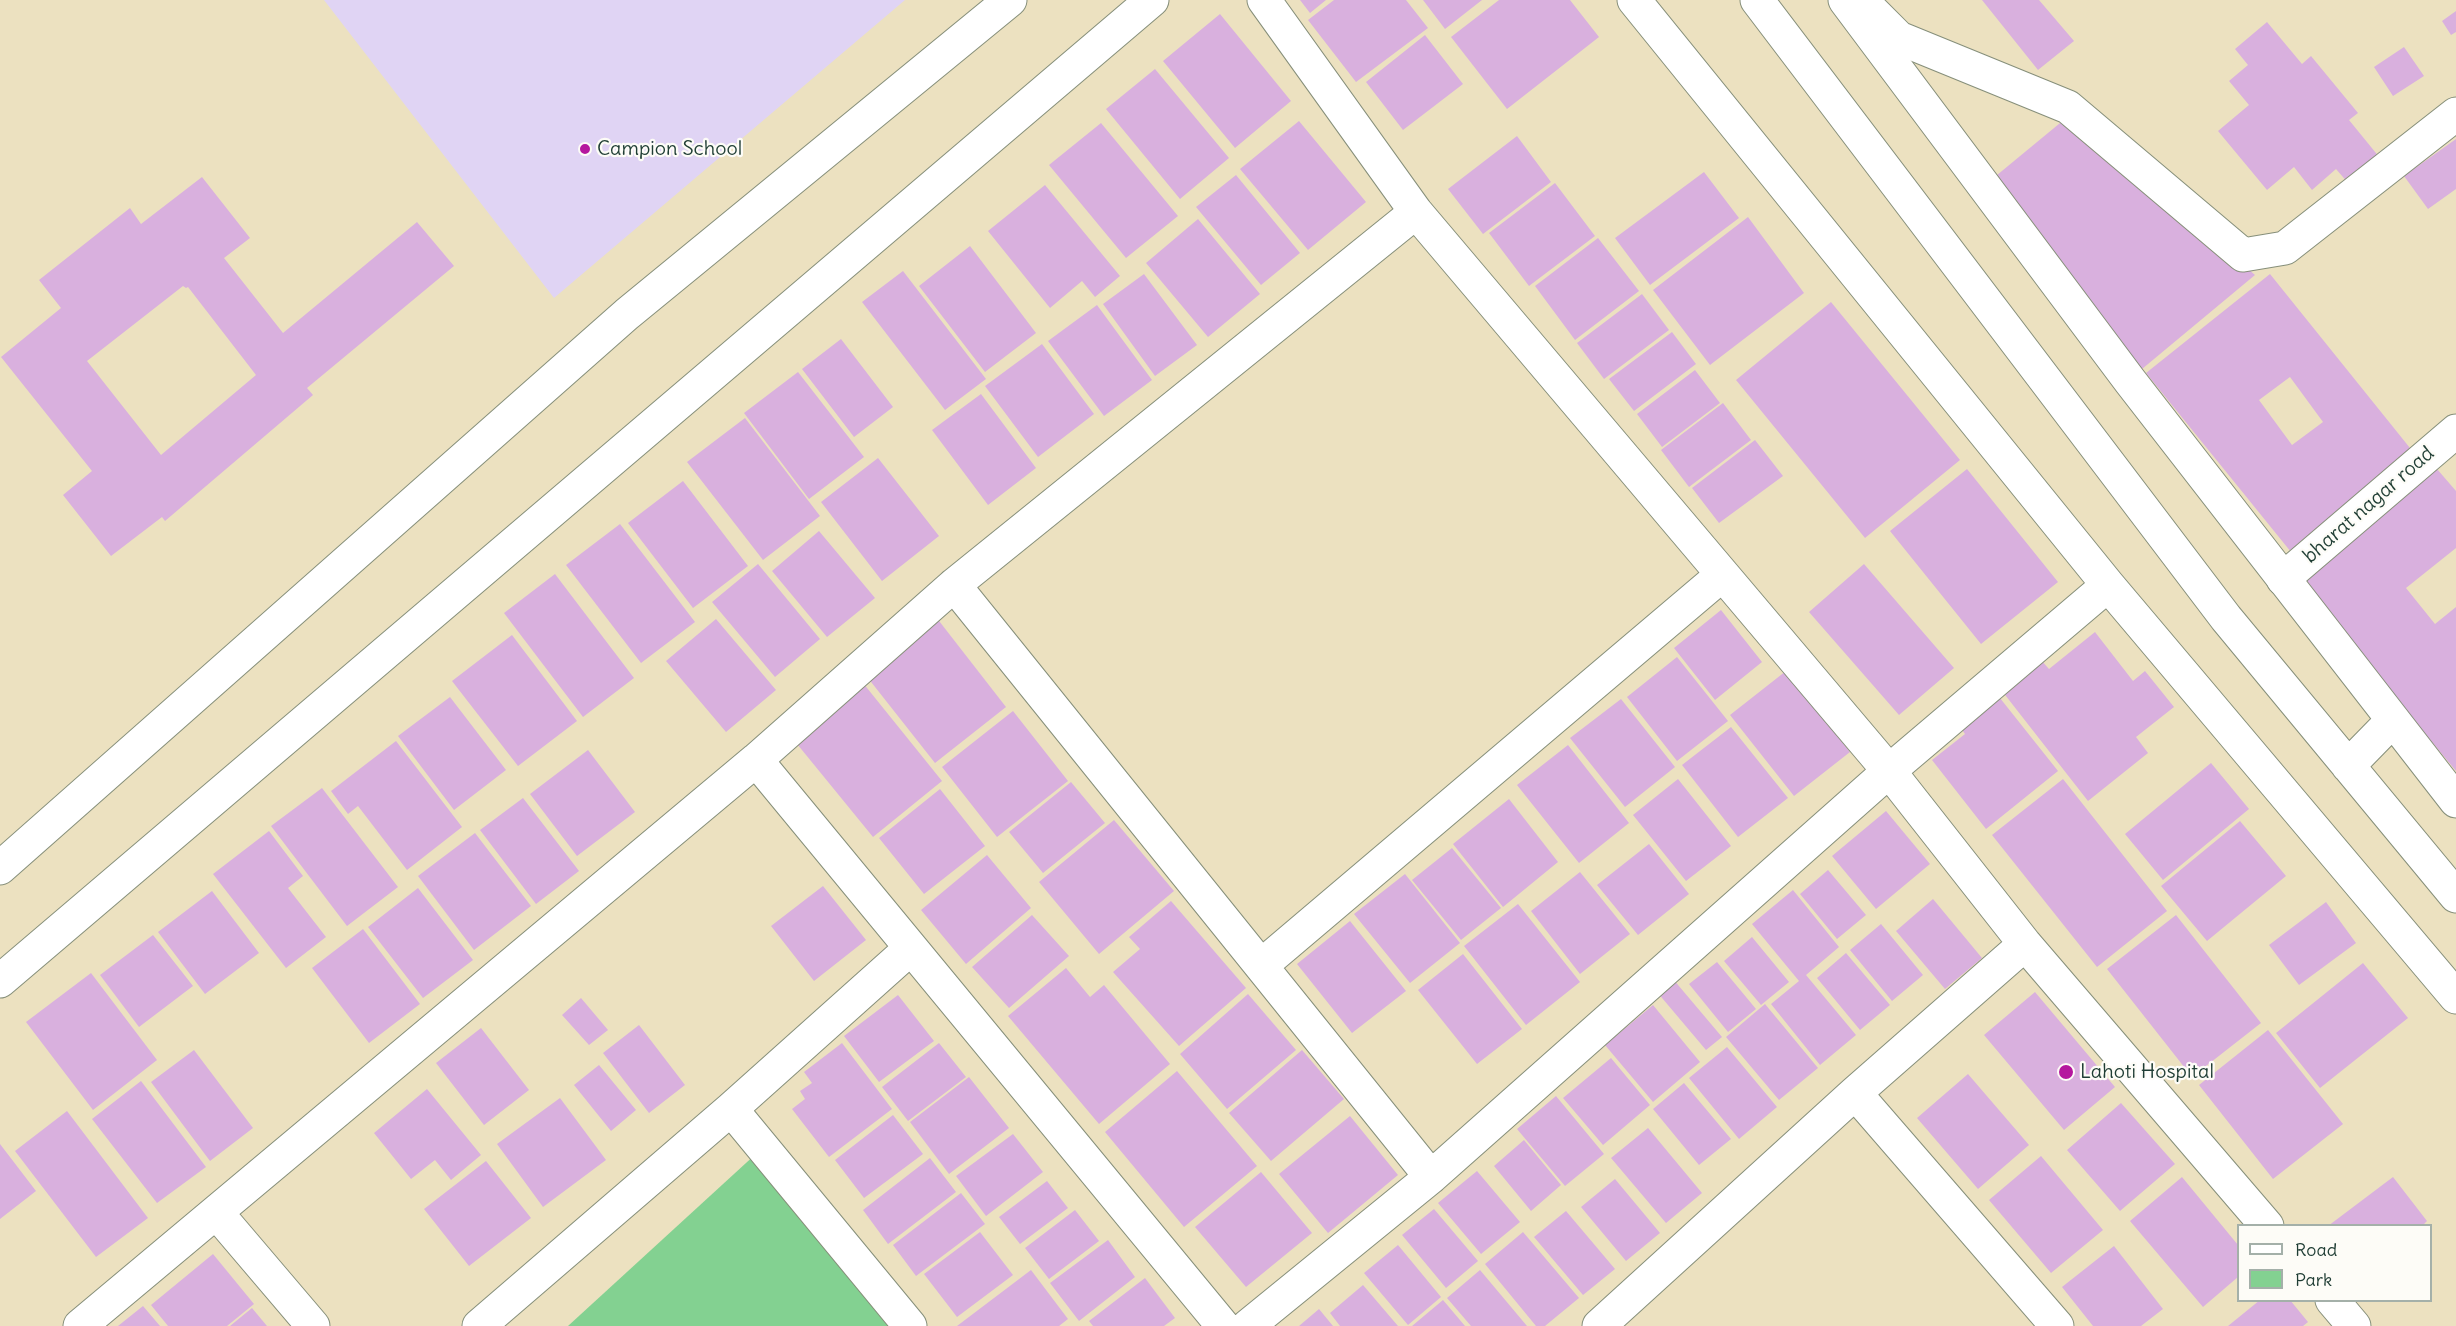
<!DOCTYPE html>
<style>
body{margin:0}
#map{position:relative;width:2456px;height:1326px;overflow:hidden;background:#ece1c0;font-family:Delius,sans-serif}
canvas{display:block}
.legend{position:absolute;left:2237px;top:1224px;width:195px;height:78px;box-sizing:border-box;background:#fdfcf7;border:2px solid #a4b0a9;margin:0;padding:8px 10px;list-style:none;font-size:18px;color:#1f3d34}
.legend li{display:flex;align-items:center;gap:12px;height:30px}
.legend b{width:30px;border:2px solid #a4b0a9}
</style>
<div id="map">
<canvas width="2456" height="1326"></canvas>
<ul class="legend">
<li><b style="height:8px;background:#fff"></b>Road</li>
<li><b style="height:16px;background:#83d191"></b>Park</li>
</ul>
</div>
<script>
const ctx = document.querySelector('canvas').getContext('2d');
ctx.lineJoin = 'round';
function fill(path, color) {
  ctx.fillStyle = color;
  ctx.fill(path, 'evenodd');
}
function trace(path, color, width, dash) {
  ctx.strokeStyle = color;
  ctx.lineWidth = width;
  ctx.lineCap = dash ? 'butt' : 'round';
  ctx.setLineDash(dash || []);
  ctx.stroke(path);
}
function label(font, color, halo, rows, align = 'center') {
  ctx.font = font + ' Delius,sans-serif';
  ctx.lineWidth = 4.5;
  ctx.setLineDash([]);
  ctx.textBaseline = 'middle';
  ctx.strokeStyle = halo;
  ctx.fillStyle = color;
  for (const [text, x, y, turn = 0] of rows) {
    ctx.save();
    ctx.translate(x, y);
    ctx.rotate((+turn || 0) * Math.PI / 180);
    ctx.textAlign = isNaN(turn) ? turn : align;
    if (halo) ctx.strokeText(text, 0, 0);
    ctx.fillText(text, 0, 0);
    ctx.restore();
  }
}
const built = new Path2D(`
 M324,0H905L554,298Z`);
const green = new Path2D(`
 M758,1152L895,1326H568Z`);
const building = new Path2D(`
 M1300,0H1326L1310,13Z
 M1334,0H1406L1428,28L1356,82L1308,20Z
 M1423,0H1482L1445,29Z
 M1499,0H1570L1599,37L1507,109L1451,37Z
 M1982,0H2039L2074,41L2038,70Z
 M2456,11V32L2451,35L2442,21Z
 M1220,14L1291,101L1235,148L1163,61Z
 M2267,22L2302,64L2311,56L2358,113L2349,120L2380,158L2349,184L2336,169L2312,190L2294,167L2267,190L2218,131L2249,105L2229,81L2248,65L2235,49Z
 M1425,35L1463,84L1403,130L1366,82Z
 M2404,47L2424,76L2393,96L2374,67Z
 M1155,69L1229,158L1180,199L1106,109Z
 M2071,114L2255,275L2142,369L1991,180Z
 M1299,121L1366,202L1308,250L1240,169Z
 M1101,123L1178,216L1126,258L1049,165Z
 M1517,136L1551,182L1483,234L1448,189Z
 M2456,139V189L2428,209L2404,176Z
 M1704,172L1739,218L1650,285L1615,238Z
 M1236,175L1300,253L1261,285L1196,207Z
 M202,177L250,238L224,258L283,333L417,222L454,266L307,388L313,395L165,521L162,517L111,556L63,495L92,471L1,357L61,308L39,280L130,208L141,224ZM183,286L186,288L188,287L256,375L161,455L87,361Z
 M1555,183L1595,236L1529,286L1489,233Z
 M1045,185L1120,276L1095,297L1082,281L1050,308L988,231Z
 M1748,217L1804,293L1710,365L1653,290Z
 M1198,219L1260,294L1208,337L1146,263Z
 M1598,238L1639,291L1575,340L1535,286Z
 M970,246L1036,333L985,372L919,286Z
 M903,271L986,379L945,410L862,302Z
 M1144,274L1197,345L1155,376L1103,304Z
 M2270,274L2414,453L2291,552L2146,373ZM2290,377L2323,422L2292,445L2259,400Z
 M1642,294L1669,330L1604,379L1577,343Z
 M1831,302L1960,460L1865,538L1736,380Z
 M1097,305L1152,380L1104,416L1048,341Z
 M1672,332L1696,364L1634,411L1609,379Z
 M841,339L893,407L854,437L802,369Z
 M1042,344L1094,414L1038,457L985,386Z
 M1695,370L1720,403L1662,447L1637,414Z
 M798,372L864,457L809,499L744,413Z
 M981,394L1036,468L988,505L932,430Z
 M1723,403L1751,440L1689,487L1661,450Z
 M745,418L820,516L763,560L687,462Z
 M1755,440L1783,476L1719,523L1692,488Z
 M878,458L939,536L882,581L821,502Z
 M1967,469L2058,582L1981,644L1890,531Z
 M2437,469L2456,491V548L2406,588L2435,624L2456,607V771L2300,583Z
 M683,481L748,566L693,608L628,523Z
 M620,524L695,622L641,663L566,565Z
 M819,531L875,598L827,637L772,571Z
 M758,564L820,639L775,677L712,602Z
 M1864,564L1954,668L1899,715L1809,612Z
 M555,574L634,678L583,717L504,613Z
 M1721,610L1762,662L1715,700L1674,648Z
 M936,617L1006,707L935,763L864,673Z
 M716,619L776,690L726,732L666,661Z
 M2095,632L2133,681L2145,671L2174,707L2136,737L2148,753L2088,801L2002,691L2041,660L2049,669Z
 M512,635L577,721L518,766L452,681Z
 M1677,657L1728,721L1677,761L1627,697Z
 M1786,671L1850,752L1794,796L1730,715Z
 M863,683L942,781L873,837L793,739Z
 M1992,688L2058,771L1986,829L1932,760L1965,734L1954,719Z
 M450,697L506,770L454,810L398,736Z
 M1621,699L1675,767L1625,807L1570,738Z
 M1013,711L1068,781L997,837L942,767Z
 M1731,727L1788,798L1738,837L1682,765Z
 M396,741L462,827L407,870L358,806L348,814L331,791Z
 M1568,745L1629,823L1579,863L1517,785Z
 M588,750L635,812L577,856L530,794Z
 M2211,763L2249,809L2163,880L2125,834Z
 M1678,779L1731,846L1686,881L1633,815Z
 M2063,779L2167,911L2097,967L1992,835Z
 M1071,782L1105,823L1043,873L1009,832Z
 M322,788L398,887L347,926L271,826Z
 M940,789L985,846L924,894L879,838Z
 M523,798L579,871L536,904L480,830Z
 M1509,799L1558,862L1503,907L1453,844Z
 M1886,811L1930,864L1876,909L1832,856Z
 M1114,820L1174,891L1099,954L1039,882Z
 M2240,821L2286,876L2207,941L2161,886Z
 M269,831L303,876L288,888L326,937L286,968L213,874Z
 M475,833L531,906L474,950L418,876Z
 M1649,844L1689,894L1638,935L1597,885Z
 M1452,848L1501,908L1461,940L1412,880Z
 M987,855L1031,908L966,964L921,910Z
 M1828,870L1866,915L1837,939L1800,894Z
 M1580,872L1630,934L1580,974L1531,911Z
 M1405,874L1460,943L1410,983L1354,914Z
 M823,886L866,940L814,981L771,926Z
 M418,888L473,960L423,998L368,927Z
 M1793,890L1839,947L1806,975L1856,1035L1820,1065L1771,1004L1799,981L1752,924Z
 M212,891L259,953L205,994L158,932Z
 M1933,899L1982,958L1945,989L1896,931Z
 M1171,901L1246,988L1179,1046L1113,972L1140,949L1129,937Z
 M2326,902L2356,943L2299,985L2269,945Z
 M1518,904L1580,982L1526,1025L1464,946Z
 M1032,915L1069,956L1009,1008L972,967Z
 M2176,915L2261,1023L2192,1077L2107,969Z
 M1350,921L1406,991L1352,1033L1297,964Z
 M1881,924L1923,975L1892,1001L1850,950Z
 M363,929L420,1004L369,1043L312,968Z
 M153,935L193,986L139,1027L100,975Z
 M1752,937L1789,982L1761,1005L1724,961Z
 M1846,953L1890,1005L1860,1030L1817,978Z
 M1463,954L1522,1029L1477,1064L1418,990Z
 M1717,962L1756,1009L1728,1032L1689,984Z
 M2363,963L2408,1018L2320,1088L2276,1033Z
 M1066,968L1090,997L1104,985L1170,1064L1099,1124L1008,1016Z
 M91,973L157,1060L93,1110L26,1022Z
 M1673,979L1722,1037L1706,1050L1657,992Z
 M2035,992L2115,1087L2064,1130L1984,1035Z
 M1248,994L1296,1050L1227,1109L1180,1054Z
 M898,995L934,1041L879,1082L844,1036Z
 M581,998L608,1030L589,1045L562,1015Z
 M1765,1004L1818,1068L1779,1100L1726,1037Z
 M1653,1005L1700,1062L1653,1102L1605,1045Z
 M639,1025L685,1085L649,1113L603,1053Z
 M481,1028L529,1090L484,1125L436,1063Z
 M2268,1030L2343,1124L2273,1179L2199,1085Z
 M842,1043L892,1109L829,1157L792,1109L805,1099L800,1091L812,1083L804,1072Z
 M939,1043L966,1077L908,1121L882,1087Z
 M1727,1047L1777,1107L1739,1139L1689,1078Z
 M194,1050L253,1128L210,1161L151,1082Z
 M1302,1050L1344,1099L1271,1161L1229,1113Z
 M1611,1058L1650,1105L1603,1145L1563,1098Z
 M599,1065L636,1110L611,1131L574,1085Z
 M1177,1071L1257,1166L1184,1227L1105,1132Z
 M1968,1074L2029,1145L1978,1189L1917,1118Z
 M969,1077L1009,1128L949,1174L910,1122Z
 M141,1081L206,1167L157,1203L92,1119Z
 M1684,1083L1731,1139L1699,1165L1653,1109Z
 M427,1089L481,1155L451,1180L435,1160L411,1179L374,1133Z
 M1556,1096L1604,1154L1565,1186L1517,1129Z
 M560,1098L606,1160L543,1207L497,1144Z
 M2121,1103L2175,1164L2120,1211L2067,1150Z
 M67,1111L148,1218L96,1257L15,1151Z
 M893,1115L923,1154L864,1198L835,1160Z
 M1350,1116L1398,1175L1328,1233L1279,1174Z
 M1648,1128L1702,1193L1666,1223L1611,1158Z
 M1013,1134L1043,1172L986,1216L956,1176Z
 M1524,1140L1561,1185L1531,1211L1494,1166Z
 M0,1144L36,1191L0,1219Z
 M2041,1156L2103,1230L2051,1273L1989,1200Z
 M930,1158L956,1192L888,1244L863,1210Z
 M486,1161L531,1218L469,1266L424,1209Z
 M1477,1171L1520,1222L1481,1254L1438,1203Z
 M1261,1172L1312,1233L1246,1287L1195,1227Z
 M2182,1177L2238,1245V1277L2203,1307L2130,1221Z
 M2393,1177L2427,1221L2422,1226H2328Z
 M1615,1179L1660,1233L1626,1261L1581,1207Z
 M1047,1181L1068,1208L1020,1244L999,1217Z
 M961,1193L985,1224L916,1276L893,1245Z
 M1434,1209L1478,1261L1446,1288L1402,1235Z
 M1075,1210L1099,1241L1049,1279L1025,1248Z
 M1566,1211L1615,1269L1583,1295L1534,1237Z
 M980,1232L1013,1275L957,1317L924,1274Z
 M1523,1232L1579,1298L1545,1326H1536L1485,1264Z
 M1108,1240L1135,1277L1079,1321L1050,1283Z
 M1398,1245L1441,1297L1408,1325L1364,1273Z
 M2114,1246L2163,1309L2141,1326H2093L2062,1287Z
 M213,1254L254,1304L227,1326H168L151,1305Z
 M1031,1270L1068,1319L1059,1326H957Z
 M1480,1270L1527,1326H1471L1447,1298Z
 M1145,1278L1175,1318L1164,1326H1093L1089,1321Z
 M1363,1285L1398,1326H1340L1330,1313Z
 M1443,1300L1465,1326H1412Z
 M2260,1300H2290L2308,1322L2303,1326H2228Z
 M143,1306L160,1326H118Z
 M252,1308L267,1326H230Z
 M1319,1309L1333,1326H1299Z`);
const street = new Path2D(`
 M1264,0L1416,212L1889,771L2025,944L2267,1226
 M1634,0L2108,585L2456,997
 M1861,0L1899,38L2068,107L2243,255L2285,248L2456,114
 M2283,579L2456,431
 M954,585L1431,1177
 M756,760L1223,1326
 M1262,965L1722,575
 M1855,1093L2057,1326
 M731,1109L910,1326
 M216,1212L313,1326
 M2332,1300L2354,1326
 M80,1326L756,760L954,585L1416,212
 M479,1326L731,1109L911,948
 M1248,1326L1431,1177L1889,771L2108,585
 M1599,1326L1855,1093L2025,944`);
const secondary = new Path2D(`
 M1757,0L2226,618L2456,896
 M1845,0L2130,381L2456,801
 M2348,766L2393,720
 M0,868L627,314L1010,0
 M0,981L1152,0`);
const markers = [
 [585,149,6,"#b5179e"],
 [2066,1072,8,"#b5179e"]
];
const poiNames = [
 ["Campion School",597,149],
 ["Lahoti Hospital",2080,1072]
];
const streetNames = [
 ["bharat nagar road",2369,505,-41]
];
fill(built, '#e0d4f4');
fill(green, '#83d191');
fill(building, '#d9b0de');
trace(street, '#868f7a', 35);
trace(secondary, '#868f7a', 35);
trace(street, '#fff', 33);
trace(secondary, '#fff', 33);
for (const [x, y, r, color] of markers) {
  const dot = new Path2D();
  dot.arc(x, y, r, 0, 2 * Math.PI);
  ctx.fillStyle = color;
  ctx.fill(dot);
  trace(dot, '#fdfcf7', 2);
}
label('20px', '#1f3d34', '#fdfcf7', poiNames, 'left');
label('20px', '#1f3d34', '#fdfcf7', streetNames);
</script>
